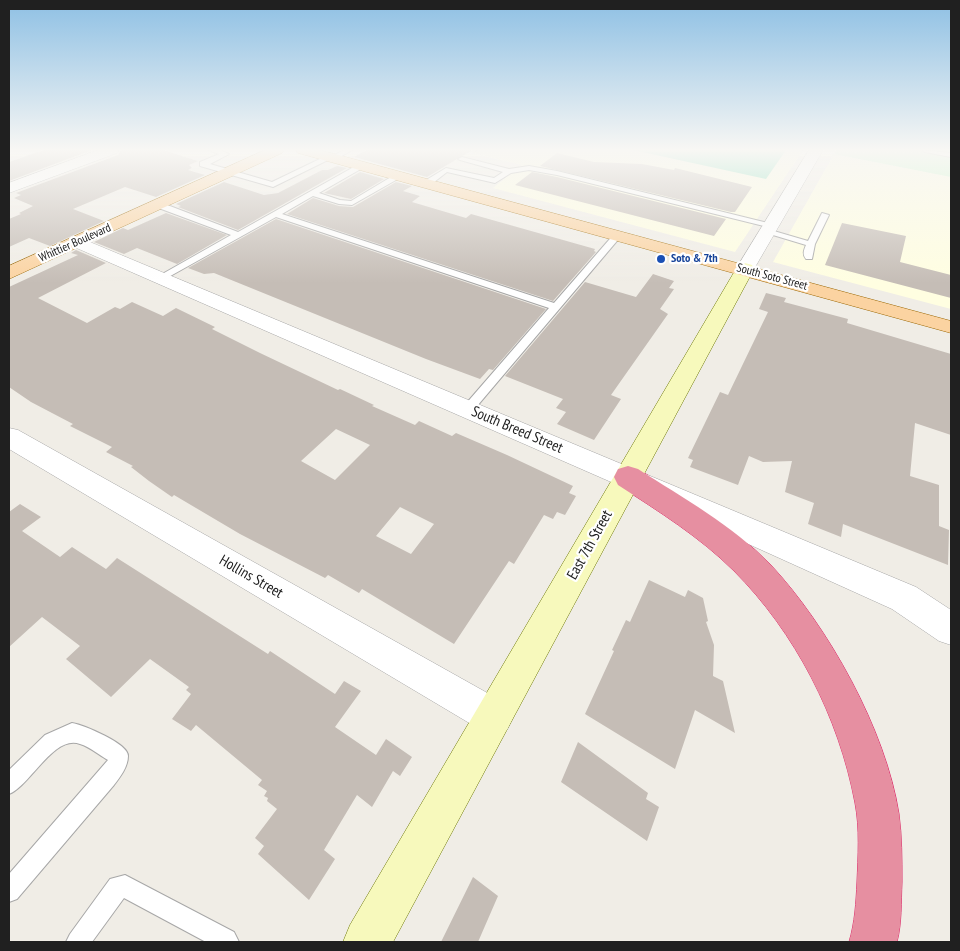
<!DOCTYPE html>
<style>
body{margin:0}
#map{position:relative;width:960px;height:951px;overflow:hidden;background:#f0ede6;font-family:"PT Sans Narrow",sans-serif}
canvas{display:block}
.frame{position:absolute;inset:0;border:10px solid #202020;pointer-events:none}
</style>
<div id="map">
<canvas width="960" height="951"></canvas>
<div class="frame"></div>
</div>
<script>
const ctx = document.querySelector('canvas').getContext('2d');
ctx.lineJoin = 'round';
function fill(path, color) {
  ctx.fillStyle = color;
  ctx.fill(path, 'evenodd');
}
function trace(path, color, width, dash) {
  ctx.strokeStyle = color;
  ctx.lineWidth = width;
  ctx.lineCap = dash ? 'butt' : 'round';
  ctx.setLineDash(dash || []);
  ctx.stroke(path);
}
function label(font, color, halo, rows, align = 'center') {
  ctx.font = font + ' "PT Sans Narrow",sans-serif';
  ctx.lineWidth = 4.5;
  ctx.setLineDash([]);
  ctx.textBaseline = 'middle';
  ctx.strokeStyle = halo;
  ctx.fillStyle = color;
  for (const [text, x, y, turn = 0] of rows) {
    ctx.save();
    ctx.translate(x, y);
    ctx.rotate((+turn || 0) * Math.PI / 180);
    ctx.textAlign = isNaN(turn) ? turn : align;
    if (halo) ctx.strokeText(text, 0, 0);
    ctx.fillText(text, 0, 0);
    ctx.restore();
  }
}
const education = new Path2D(`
 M477,150H803L735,252L493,188L522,165L473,153Z
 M834,154L951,177V309L773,262Z`);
const park = new Path2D(`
 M836,150H951V177L834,154Z`);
const pitch = new Path2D(`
 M633,150H786L766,179Z`);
const building = new Path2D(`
 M44,150H92L9,181V162Z
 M121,150H163L198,161L189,165L192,168L188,170L205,175L156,197L125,187L73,209L104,221L50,246L29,238L9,247V219L21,214L19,213L33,206L14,198L21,195L16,193L118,155Z
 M367,150H472L427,177L354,157Z
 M557,153L594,162L642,164L674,170L675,168L752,187L735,212H731L540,166Z
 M337,166L347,168L238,230L178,207L181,206L176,204L224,182L264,195L278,193L322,170H328Z
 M360,172L384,179L351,199L324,193Z
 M532,172L557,177L726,219L714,236L515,185Z
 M396,182L412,186L403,191L420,196L412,202L466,218L471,214L595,249L594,251L596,252L553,301L287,214L313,198L339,206L353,207Z
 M166,213L227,235L177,264L137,248L124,254L94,242L123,228L128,230Z
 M276,219L546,309L493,370L489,369L480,379L426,359L214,273L204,274L188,268Z
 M842,223L906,236L900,262L951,275V298L825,265Z
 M76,250L106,263L38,298L87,323L115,307L120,309L132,302L163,316L176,308L215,327L212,329L260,353L338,390L340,389L374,405L372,406L415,425L419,421L452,436L456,433L507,455L573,486L569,493L576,496L565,515L557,512L553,519L544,515L514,564L509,561L454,644L362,589L359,593L328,575L325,578L240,534L174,495L172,497L149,481L131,467L133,466L106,452L112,447L70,426L73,424L31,402L9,387V287L78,255L71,253ZM336,429L370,445L335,480L301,461ZM400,507L434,524L411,554L376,536Z
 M653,274L674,281L669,288L674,289L660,309L668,314L611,395L621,399L594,440L557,424L566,412L556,408L563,399L505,376L585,282L636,297Z
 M766,293L786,298L784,302L848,319L847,323L951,354V435L915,423L910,476L939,485V526L949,530L948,565L843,524L841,537L808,524L814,503L785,492L792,461L763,462L749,456L738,485L690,467L693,460L688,458L720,392L728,395L768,312L759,309Z
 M20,504L41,517L22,531L60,557L72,547L106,569L117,558L268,654L270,651L335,694L344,681L361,691L335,727L376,755L386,739L412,757L400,776L393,771L372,807L357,795L324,850L335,859L309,900L258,854L264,846L255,838L277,809L267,801L268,798L264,796L267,791L258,785L262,780L196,725L191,731L172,719L191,694L186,690L189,687L150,659L111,697L66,659L80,646L42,617L9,647V512Z
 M649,580L685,597L688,590L703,598L708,621L706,622L714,645L713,676L723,681L735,733L695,710L675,769L585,714L614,651L612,650L626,620L630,622Z
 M578,742L648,793L646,799L659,807L647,841L561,782Z
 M473,877L498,896L478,942H441Z`);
const lane = new Path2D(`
 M209,150H220L229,154L210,164L272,182L326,156L331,157L344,150H352L335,160L330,159L273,187L200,166V162L219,154Z
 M922,150L951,153V157L925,152Z
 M462,157L509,169L529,166L557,171L776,225L772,228L557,175L529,170L511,173L495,183L447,172L429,186H423V182L446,168L494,178L503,172L460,160L458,159Z
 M359,164L366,166L319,193L340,200L351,201L396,174L403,176L352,205L339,204L313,196L282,214L554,303L615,233L622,235L472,412H464L462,409L464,406L549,308L276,217L165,279H159L157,277L231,235L156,207V203H162L238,232Z
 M822,213L829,215L815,244L812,259H806C802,254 804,250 806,245L763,232L767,229L808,241Z
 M72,723C84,725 129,744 128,756C128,767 120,777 114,785L17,899L9,902V874L108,760C99,755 90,747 80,744C54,734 30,786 9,794V770L45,735Z
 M125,875L234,932L239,942H206L124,898L92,942H66L70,934L110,879Z`);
const street = new Path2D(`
 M98,150H119L117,153L9,193V183Z
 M809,150H823L754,269L752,273L745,275L738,273L736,269Z
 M78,237L916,587L951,610V645L939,641L892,609L618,485L72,246L69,242L72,238Z
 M9,428L18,430L507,704L513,717L507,730L494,736L481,730L9,449Z`);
const secondary = new Path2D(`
 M745,263L752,265L754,269L393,942H343L350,925L736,269L738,265Z`);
const primary = new Path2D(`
 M265,150H284L282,153L9,279V266Z
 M296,150H320L951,321V333L298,153Z`);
const highway = new Path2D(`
 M628,466L638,469C683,498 732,525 770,564C828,626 886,730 899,814C902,836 902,859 902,882C901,902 902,923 897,942H849C855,922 856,902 857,882C858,856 860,829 855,803C839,717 795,632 734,571C700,537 658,511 618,485L614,477L618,469Z`);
const markers = [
 [661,259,5,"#1a4fb4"]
];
const farStreetnames = [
 ["Whittier Boulevard",75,243,-24],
 ["South Soto Street",772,277,15]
];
const farTransitnames = [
 ["Soto & 7th",671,259]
];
const streetNames = [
 ["South Breed Street",517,430,23],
 ["East 7th Street",590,545,-61],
 ["Hollins Street",251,577,30]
];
fill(education, '#fffee1');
fill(park, '#c5f9c8');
fill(pitch, '#85debb');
fill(building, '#c5bdb6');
trace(lane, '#a7a7a7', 2);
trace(street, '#a7a7a7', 1);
trace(secondary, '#6d7806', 1);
trace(primary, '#9a6601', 1);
trace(highway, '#da2867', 1);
fill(lane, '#fff');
fill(street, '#fff');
fill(secondary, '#f7f9bc');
fill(primary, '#fbd3a1');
fill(highway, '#e68fa1');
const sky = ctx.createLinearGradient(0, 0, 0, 283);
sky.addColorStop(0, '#8ec0e4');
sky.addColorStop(0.53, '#f8f7f4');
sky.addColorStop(1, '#f8f7f400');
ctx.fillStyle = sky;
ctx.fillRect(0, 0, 960, 283);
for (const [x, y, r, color] of markers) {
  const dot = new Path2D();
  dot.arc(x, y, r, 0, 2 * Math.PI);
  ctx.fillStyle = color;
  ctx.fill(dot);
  trace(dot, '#fff', 2);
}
label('12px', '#202020', '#fff', farStreetnames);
label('bold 12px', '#164399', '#fff', farTransitnames, 'left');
label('15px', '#202020', '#fff', streetNames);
</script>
